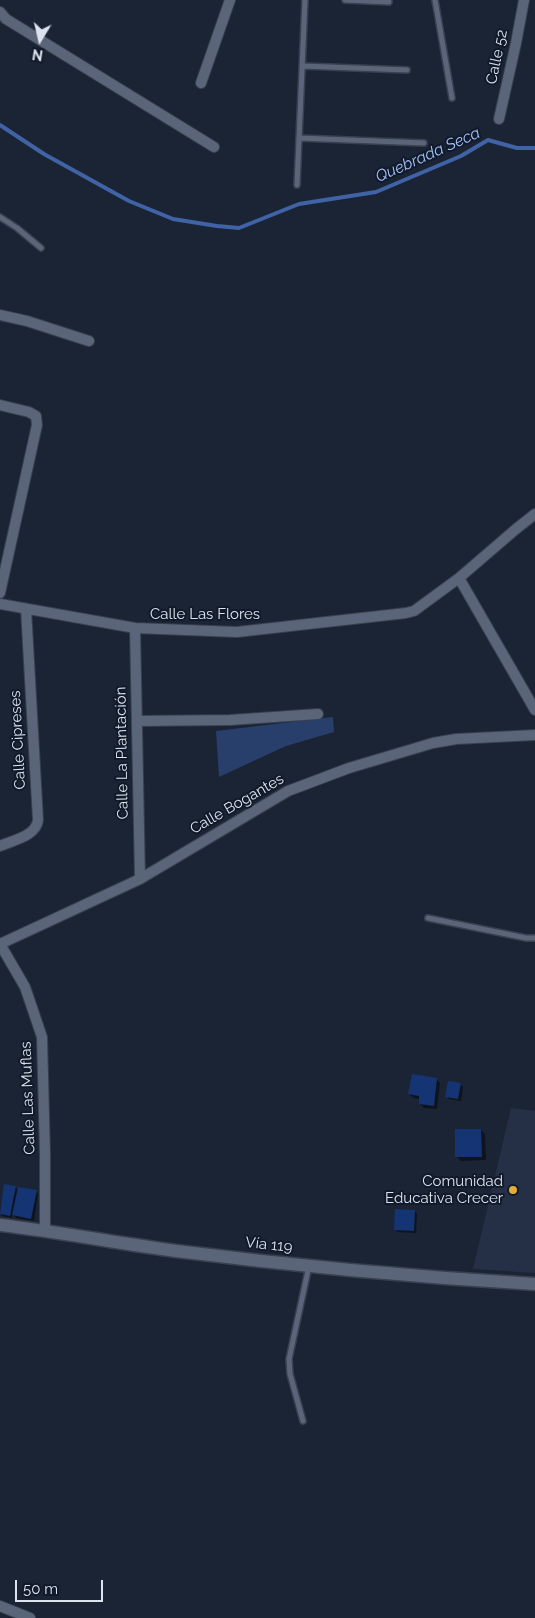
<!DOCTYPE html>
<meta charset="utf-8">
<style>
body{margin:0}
#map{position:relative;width:535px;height:1618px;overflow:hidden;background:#1b2435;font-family:Raleway,sans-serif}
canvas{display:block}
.north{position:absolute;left:15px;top:15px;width:50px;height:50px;-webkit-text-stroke:4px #111a2a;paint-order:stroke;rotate:189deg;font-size:14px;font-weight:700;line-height:20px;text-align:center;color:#dce3ee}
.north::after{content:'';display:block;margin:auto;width:18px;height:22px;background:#dce3ee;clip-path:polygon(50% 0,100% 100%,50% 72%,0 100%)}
.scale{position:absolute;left:15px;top:1580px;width:88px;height:22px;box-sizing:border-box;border:2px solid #dce3ee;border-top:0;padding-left:6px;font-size:15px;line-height:18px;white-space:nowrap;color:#dce3ee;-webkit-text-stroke:4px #111a2a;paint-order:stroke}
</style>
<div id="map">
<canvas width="535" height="1618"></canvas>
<div class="north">N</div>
<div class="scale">50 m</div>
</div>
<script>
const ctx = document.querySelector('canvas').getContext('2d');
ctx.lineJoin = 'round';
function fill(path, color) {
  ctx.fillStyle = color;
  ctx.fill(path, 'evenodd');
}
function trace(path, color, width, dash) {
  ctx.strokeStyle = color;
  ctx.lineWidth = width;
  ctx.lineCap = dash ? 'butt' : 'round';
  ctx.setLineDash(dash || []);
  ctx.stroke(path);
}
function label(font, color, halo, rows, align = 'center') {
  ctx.font = font + ' Raleway,sans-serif';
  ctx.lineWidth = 4;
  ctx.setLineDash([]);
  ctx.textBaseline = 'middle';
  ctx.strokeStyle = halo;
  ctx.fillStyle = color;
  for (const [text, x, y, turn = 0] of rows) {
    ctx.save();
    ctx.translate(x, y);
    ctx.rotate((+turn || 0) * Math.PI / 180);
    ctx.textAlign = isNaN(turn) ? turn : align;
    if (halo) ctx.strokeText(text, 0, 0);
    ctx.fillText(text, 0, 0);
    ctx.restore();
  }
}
const built = new Path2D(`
 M511,1108L535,1111V1273L473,1269Z`);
const green = new Path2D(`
 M333,717L334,732L286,746L219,777L216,731Z`);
const shadow = new Path2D(`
 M436,1079L440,1083L437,1109L424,1108L420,1104V1099L414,1098L409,1094Z
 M460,1084L463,1087L461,1101L449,1099L446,1096Z
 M481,1130L485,1134L486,1160L461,1161L457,1157Z
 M5,1185L15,1187L18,1190L36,1191L38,1194L34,1221L16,1218L13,1214L12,1218L2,1216L0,1213Z
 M415,1211L417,1214L416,1233L398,1232L395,1230Z`);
const stream = new Path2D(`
 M0,125L44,154L129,201L173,219L217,226L239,228L299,204L376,192L461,156L488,140L517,148H535`);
const building = new Path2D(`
 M412,1074L437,1078L434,1106L419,1104V1096L408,1094Z
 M448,1081L461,1083L458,1099L445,1097Z
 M455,1129H481L482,1157H455Z
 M4,1184L16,1186L10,1216L0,1214Z
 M18,1187L37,1190L31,1219L12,1215Z
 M395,1209L415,1210L414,1231L394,1230Z`);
const service = new Path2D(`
 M345,0L389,2
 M435,0L452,98
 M303,66L407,70
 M299,138L424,143
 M297,185L305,0
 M0,217L17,228L41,248
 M428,918L526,938H535
 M303,1421L290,1374L289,1359L309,1266`);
const minor = new Path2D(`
 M0,12L6,19L214,147
 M201,83L230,0
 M499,119L516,43L524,0
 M0,315L27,321L89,341
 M0,405L29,412L36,416L37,425L0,593
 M459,578L535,710
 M0,604L135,628L237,632L406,613L414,611L459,578L516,529L535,514
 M135,628L140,879
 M137,721L230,720L318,714
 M0,846C14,840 36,836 38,820L26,609
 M0,944L140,879L288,791L349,768L433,743L456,739L535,735
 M0,944L25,987L42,1037L45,1155V1230
 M0,1606L30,1618`);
const secondary = new Path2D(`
 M0,1225C59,1232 117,1243 176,1251C295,1266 415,1277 535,1284`);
const markers = [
 [513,1190,5,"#e5ad35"]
];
const streetNames = [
 ["Calle 52",497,57,-78],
 ["Calle Las Flores",205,614],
 ["Calle Cipreses",18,740,-93],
 ["Calle La Plantación",122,753,-91],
 ["Calle Bogantes",237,804,-30],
 ["Calle Las Muflas",28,1098,-92],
 ["Vía 119",269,1245,6]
];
const poiNames = [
 ["Comunidad",503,1181],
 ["Educativa Crecer",503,1198]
];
const waterNames = [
 ["Quebrada Seca",428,155,-24]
];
fill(built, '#253046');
fill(green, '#273f6a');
fill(shadow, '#0007');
trace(stream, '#4063a6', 4);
fill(building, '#153473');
trace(service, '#39404e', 8);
trace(minor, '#39404e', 12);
trace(secondary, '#39404e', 15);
trace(service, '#5a6579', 5);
trace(minor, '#5a6579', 10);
trace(secondary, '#5a6579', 12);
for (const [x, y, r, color] of markers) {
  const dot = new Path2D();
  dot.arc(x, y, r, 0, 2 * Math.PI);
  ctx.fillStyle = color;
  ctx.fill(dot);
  trace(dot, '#111a2a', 2);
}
label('15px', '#dce3ee', '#111a2a', streetNames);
label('15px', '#dce3ee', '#111a2a', poiNames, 'right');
label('italic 16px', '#a4c3fb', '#111a2a', waterNames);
</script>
